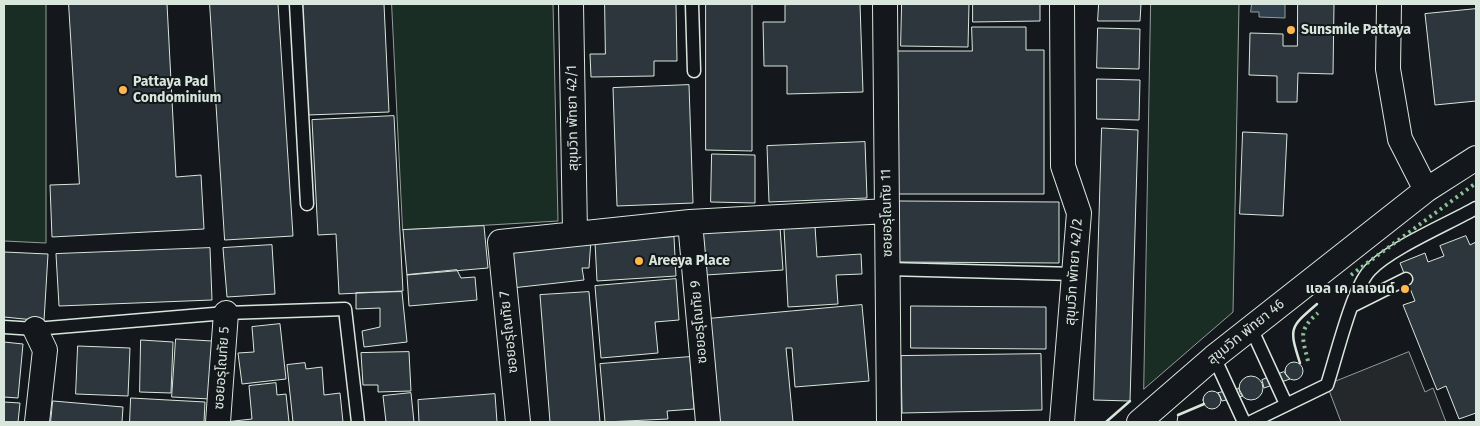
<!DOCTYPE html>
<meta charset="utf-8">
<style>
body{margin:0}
#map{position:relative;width:1480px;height:426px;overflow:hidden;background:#14181c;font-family:"Fira Sans",sans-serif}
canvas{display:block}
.frame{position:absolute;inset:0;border:5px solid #d8e6dc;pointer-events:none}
</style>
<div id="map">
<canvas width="1480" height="426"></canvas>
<div class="frame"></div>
</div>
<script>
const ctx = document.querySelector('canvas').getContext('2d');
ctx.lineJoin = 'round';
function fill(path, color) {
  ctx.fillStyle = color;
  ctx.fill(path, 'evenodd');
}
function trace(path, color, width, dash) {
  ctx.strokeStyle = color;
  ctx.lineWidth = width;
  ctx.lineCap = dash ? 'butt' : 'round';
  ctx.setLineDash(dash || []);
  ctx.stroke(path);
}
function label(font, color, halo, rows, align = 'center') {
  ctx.font = font + ' "Fira Sans","Noto Sans Thai",sans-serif';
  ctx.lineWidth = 4;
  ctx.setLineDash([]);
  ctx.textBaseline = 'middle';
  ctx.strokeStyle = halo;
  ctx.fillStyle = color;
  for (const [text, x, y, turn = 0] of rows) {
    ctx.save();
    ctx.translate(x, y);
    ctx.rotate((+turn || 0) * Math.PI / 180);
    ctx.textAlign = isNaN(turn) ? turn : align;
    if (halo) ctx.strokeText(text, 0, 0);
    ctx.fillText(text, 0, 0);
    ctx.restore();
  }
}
const green = new Path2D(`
 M4,4H46V243L4,241Z
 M392,4H553L558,221L403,230Z
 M1151,4H1239L1233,312L1144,389Z`);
const parking = new Path2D(`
 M1409,352L1425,392L1433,388L1446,422H1341L1327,385Z`);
const water = new Path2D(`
 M1252,4H1285V18L1259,17V12H1251Z`);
const building = new Path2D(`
 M69,4H167L176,177L201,175L204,229L52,237L50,185L79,184Z
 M210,4H278L293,236L225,240Z
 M303,4H384L389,112L308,115Z
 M605,4H676L677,61H654V76L591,77L590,54H605Z
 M706,4H752V151L706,150Z
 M860,4L863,92L787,94V66H764L763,22H785V5Z
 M902,4H969L968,47L901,46Z
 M973,4H1040V21L973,22Z
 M1099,4H1141L1140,21H1098Z
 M1298,4H1334L1333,74L1298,73L1297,102H1277V76L1249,75L1250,33L1283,34V46H1297Z
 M1476,9V101L1435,105L1425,14Z
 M972,27H1026V50H1044V194H897V51H972Z
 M1098,28L1140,29L1139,69L1097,68Z
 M1097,79L1140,80L1139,120L1097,119Z
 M689,85L693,203L617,206L613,88Z
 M394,116L403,291L339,294L336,234L318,235L312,120Z
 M1102,128L1138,130L1130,401L1094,400Z
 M1243,132L1287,134L1283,216L1240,214Z
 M865,142L867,198L769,202L767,146Z
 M712,154L755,155V203L711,202Z
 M899,201L1059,202V263L898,262Z
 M484,226L488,268L407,275L403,230Z
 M815,226L817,257L861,254L862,274L836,275L838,304L788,307L784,228Z
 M780,227L783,270L706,275L703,232Z
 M1466,236L1470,245L1476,242V413L1459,419L1446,386L1437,390L1403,305L1415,301L1400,263L1425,253L1428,262L1444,256L1440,246Z
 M674,237L676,276L597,281L595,242Z
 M591,240L589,268H582L584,280L512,288L510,249Z
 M272,245L275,294L227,297L223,248Z
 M210,248L212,300L59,306L56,254Z
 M4,252L48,254L44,321L4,317Z
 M457,270L461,278L475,277L477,300L409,306L407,275Z
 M676,279L679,320L655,322L658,353L601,358L595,286Z
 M402,292L407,342L364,347L362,331L380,327V308L356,309V293Z
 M589,292L600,422H550L540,295Z
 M862,305L869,381L795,387L792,348H786L793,422H717L707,319Z
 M911,306L1046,307V349L911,348Z
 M280,324L286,379L242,384L238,353L254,352L252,327Z
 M176,339L212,341L210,399L172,397Z
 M141,340L173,342L171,393L140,392Z
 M4,342L23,344L18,398L4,397Z
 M78,346L130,348L128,396L76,394Z
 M409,352L411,391L378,392V385H363L361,353Z
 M1041,354L1042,410L902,413L901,356Z
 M690,357L694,409L667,411L668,419L605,422L600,364Z
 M1285 371a9 9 0 1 1 18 0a9 9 0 1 1-18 0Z
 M305,363L306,369L322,367L324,395L340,393L343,422H293L287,365Z
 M1284,372L1290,379L1264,388L1262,380Z
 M1239 388a12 12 0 1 1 24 0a12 12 0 1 1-24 0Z
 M276,383L277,395L286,394L289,422H225L252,419L249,386Z
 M1239,389L1243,396L1222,401L1218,393Z
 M1203 400a9 9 0 1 1 18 0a9 9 0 1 1-18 0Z
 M411,393L414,422H386L383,396Z
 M495,394L497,422H419L418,400Z
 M131,398L205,402L204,422H130Z
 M53,401L123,407L122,422H51Z
 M4,402L20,403L18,422H4Z`);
const lane = new Path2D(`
 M296,4L307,204
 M692,4L694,71
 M888,269L1074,274
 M1352,306L1406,279
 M4,327L35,329L226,313L345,309L358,422
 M1251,328L1286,404
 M1214,357L1244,422
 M1251,422L1327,385C1336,358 1352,289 1370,270C1391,248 1448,224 1476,208`);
const street = new Path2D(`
 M571,4L575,233
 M885,4L889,422
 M1062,4L1063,166L1079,213L1062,422
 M1389,4L1388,69L1400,139L1426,190
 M690,222L708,422
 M35,329L45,350L37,422
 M218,422L226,313
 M518,422L500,242L690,222L887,211
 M1139,422L1214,357L1426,190L1476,158`);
const hedge = new Path2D(`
 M1351,275L1476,183
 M1308,361C1302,337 1298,330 1318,313`);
const fence = new Path2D(`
 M1177,422L1178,415`);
const wall = new Path2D(`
 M1300,363C1289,328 1289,328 1317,304
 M1178,415L1204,404
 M1106,422L1130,401`);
const markers = [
 [1291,30,5,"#ffb74d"],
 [123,90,5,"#ffb74d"],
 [639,261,5,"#ffb74d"],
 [1405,289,5,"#ffb74d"]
];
const poiNames = [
 ["Sunsmile Pattaya",1301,30],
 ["Pattaya Pad",133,82],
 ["Condominium",133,98],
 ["Areeya Place",649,261],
 ["แอล เค เลเจนด์",1395,289,"right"]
];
const streetNames = [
 ["สุขุมวิท พัทยา 42/1",573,118,-91],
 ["ซอยอรุโณทัย 11",887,213,-91],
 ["สุขุมวิท พัทยา 42/2",1074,272,-86],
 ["ซอยอรุโณทัย 9",699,322,-95],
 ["ซอยอรุโณทัย 7",509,332,-96],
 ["สุขุมวิท พัทยา 46",1246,332,-39],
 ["ซอยอรุโณทัย 5",222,368,-86]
];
fill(green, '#1a2d24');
trace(green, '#939e99', 1);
fill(parking, '#24282b');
trace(parking, '#939e99', 1);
fill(water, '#2f3f4d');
trace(water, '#939e99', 1);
fill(building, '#2c363c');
trace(building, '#d8e6dc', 1);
trace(lane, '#d8e6dc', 15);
trace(street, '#d8e6dc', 26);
trace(lane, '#14181c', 12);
trace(street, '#14181c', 24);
trace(hedge, '#8ac095', 4, [2.5, 4]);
trace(fence, '#d8e6dc', 1, [6, 2.5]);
trace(wall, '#d8e6dc', 2.5);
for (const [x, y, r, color] of markers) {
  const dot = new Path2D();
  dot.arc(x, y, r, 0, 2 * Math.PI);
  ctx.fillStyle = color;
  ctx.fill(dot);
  trace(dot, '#14181c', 2);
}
label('bold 14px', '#d8e6dc', '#14181c', poiNames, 'left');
label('14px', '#d8e6dc', '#14181c', streetNames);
</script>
